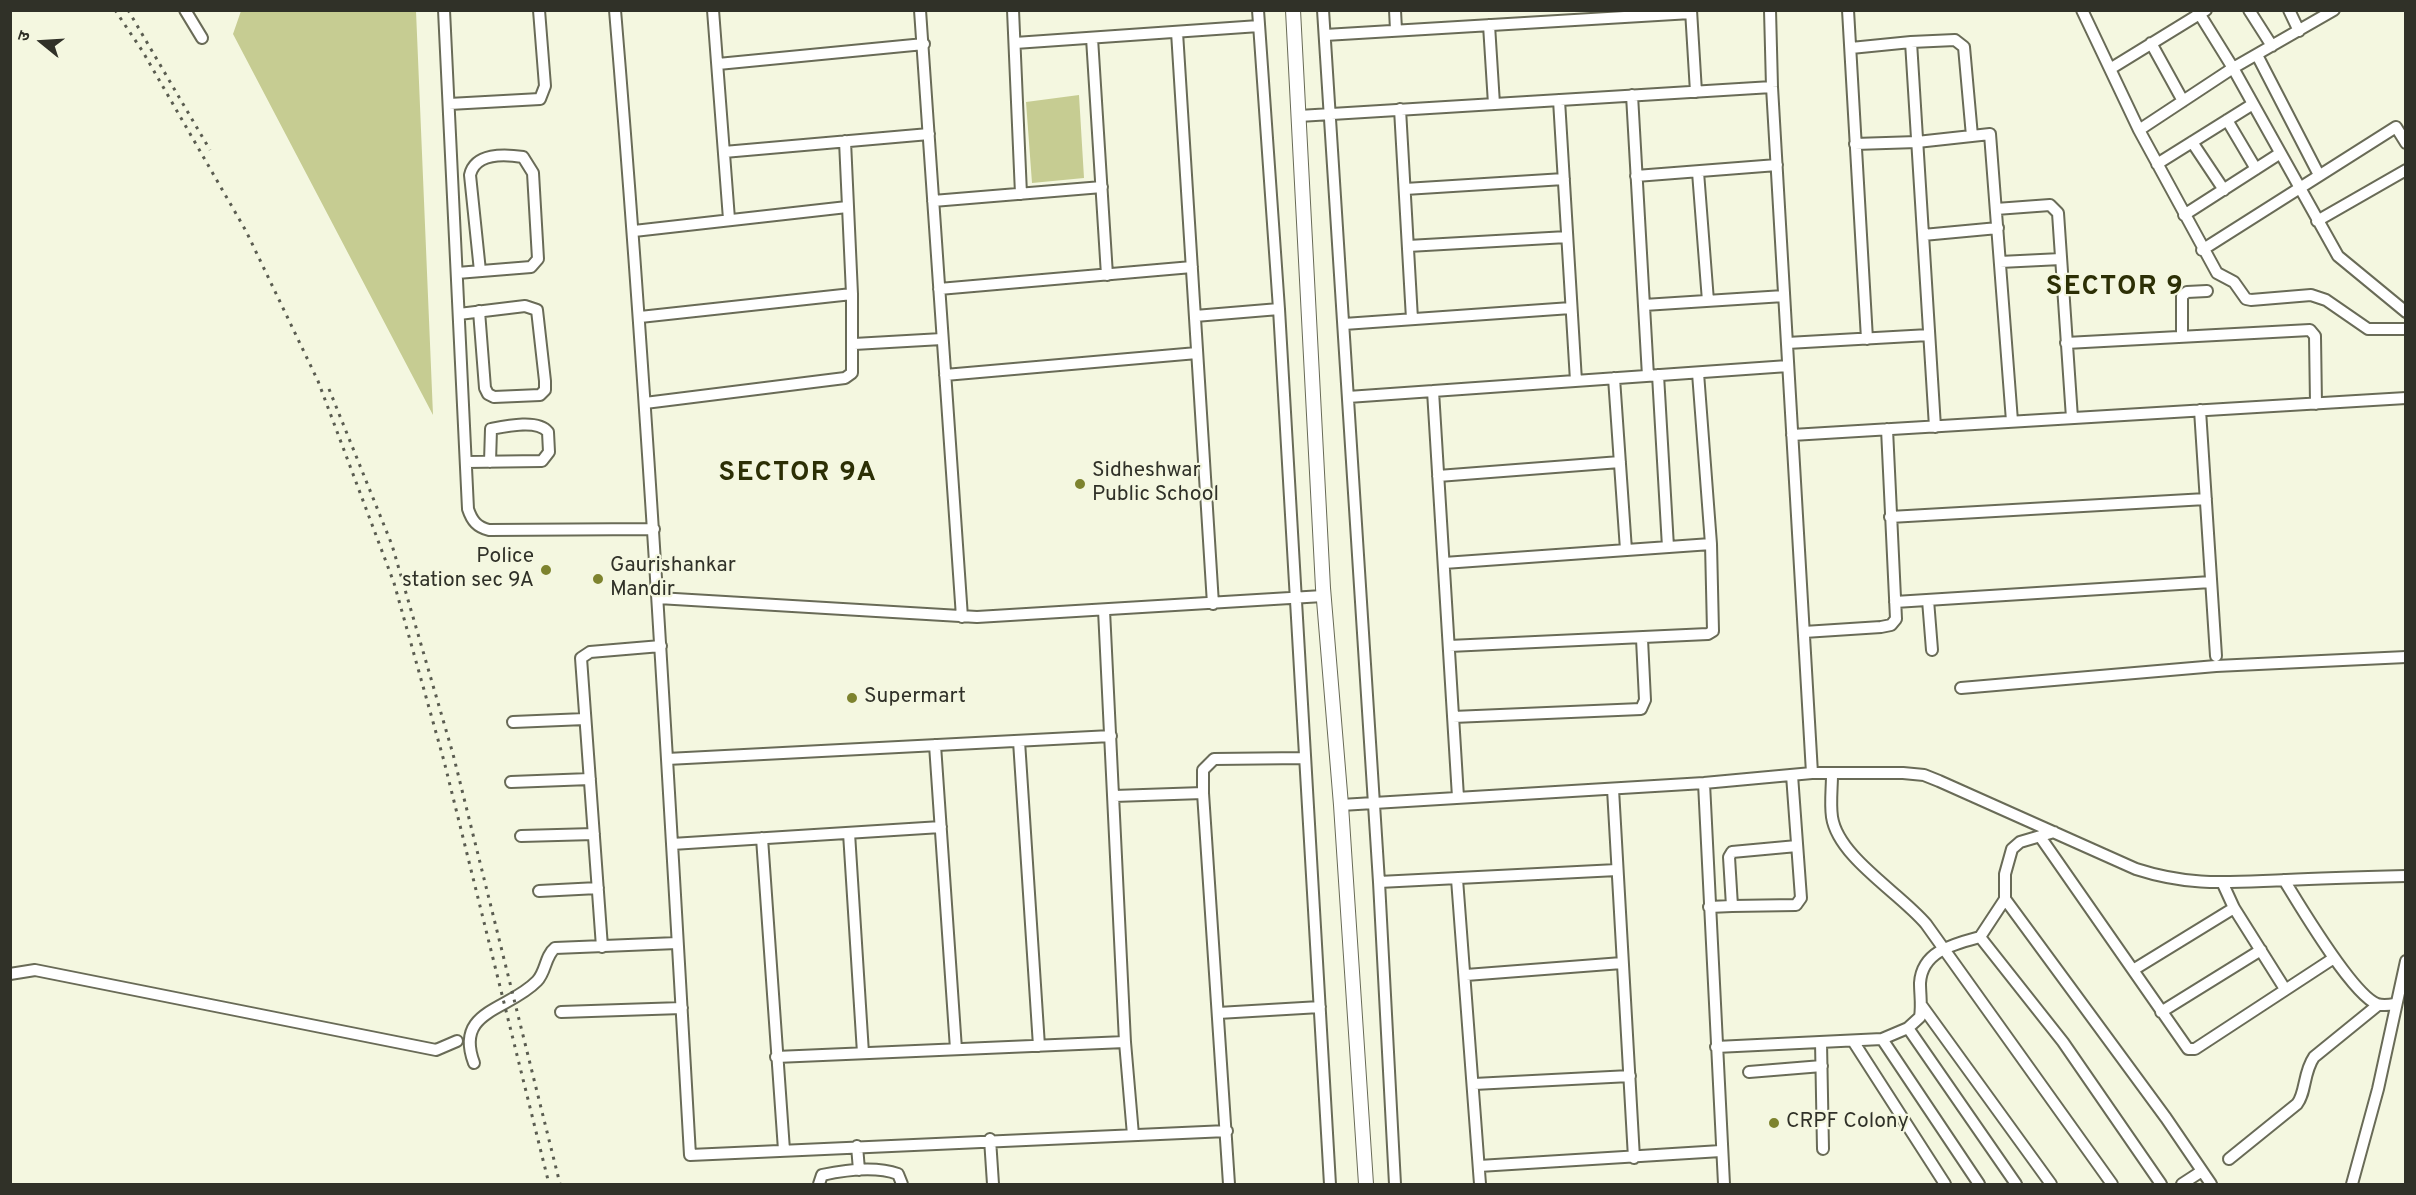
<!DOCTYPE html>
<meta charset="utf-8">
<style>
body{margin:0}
#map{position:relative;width:2416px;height:1195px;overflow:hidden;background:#f4f7e0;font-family:Overpass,"Noto Sans Devanagari",sans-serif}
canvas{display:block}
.frame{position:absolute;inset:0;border:12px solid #303128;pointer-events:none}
.north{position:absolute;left:12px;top:12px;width:60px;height:60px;-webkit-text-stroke:4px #f4f7e0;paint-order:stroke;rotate:288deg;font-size:16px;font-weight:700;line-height:24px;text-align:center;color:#303128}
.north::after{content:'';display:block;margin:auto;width:21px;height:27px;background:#303128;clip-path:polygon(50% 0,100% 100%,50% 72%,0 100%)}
</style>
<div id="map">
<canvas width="2416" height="1195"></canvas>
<div class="frame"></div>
<div class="north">उ</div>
</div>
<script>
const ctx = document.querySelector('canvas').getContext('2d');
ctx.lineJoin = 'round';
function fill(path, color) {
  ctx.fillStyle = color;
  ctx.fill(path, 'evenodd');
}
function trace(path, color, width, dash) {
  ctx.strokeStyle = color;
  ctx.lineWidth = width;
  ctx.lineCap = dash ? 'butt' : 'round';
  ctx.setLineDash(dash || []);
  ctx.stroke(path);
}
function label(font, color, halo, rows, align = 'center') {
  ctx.font = font + ' Overpass,sans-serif';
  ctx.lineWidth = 4.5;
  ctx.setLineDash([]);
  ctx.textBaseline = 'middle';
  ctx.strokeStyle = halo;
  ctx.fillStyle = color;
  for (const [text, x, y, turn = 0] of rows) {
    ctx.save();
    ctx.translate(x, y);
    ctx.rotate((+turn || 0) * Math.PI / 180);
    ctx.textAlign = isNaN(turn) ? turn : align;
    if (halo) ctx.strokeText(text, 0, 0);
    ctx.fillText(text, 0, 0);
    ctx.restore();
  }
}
const green = new Path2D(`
 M241,11H416L433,415L233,34Z
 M1079,95L1084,178L1032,183L1026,102Z`);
const minor = new Path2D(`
 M185,10L202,38
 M444,10L468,509C472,521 477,527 489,530L654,529
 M615,10C647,391 668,773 690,1155L1227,1131
 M713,10L729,219
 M920,10L962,617
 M1013,10L1021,194
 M1258,10L1279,309L1330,1184
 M1323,10L1379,882L1395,1184
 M1395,10L1396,30
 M1691,10L1696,92
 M1770,10L1772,87L1812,773
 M1848,10L1867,339
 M2082,10L2139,130L2217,273L2234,282L2246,299L2251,300L2311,295L2326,300L2368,329H2406
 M2197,10L2233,68L2338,256L2406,312
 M2249,10L2272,46
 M2289,10L2299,31
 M1489,25L1494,104
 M1177,32L1213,604
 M1325,35L1691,13
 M1092,38L1107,275
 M1911,42L1955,40L1964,47L1972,136
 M1015,43L1259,26
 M2151,43L2183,101
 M1851,48L1911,42L1935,427
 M2257,55L2319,175
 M718,64L924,44
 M2110,69L2206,10
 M1632,95L1648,376
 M1559,100L1576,381
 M449,104L540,99L545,86L539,10
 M1400,109L1412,319
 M1299,116L1772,87
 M2227,120L2256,169
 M2139,130L2233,68L2334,10
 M2192,142L2224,190
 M1855,144L1917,142L1990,134L2012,421
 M724,152L929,134
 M2157,164L2253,104
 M1698,172L1708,301
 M1636,176L1777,165
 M1405,189L1564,179
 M933,201L1102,187
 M1996,209L2050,205L2058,213L2072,418
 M2184,215L2279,154
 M2317,221L2406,170
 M634,231L847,207
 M1923,235L1998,228
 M1408,246L1567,237
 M2202,250L2396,127L2406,143
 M2000,262L2061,259
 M457,273L531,267L538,259L533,173L523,157C504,154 475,153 470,175L480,271
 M939,289L1192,267
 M1644,305L1784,296
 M459,314L525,306L537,310L545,381V390L540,395L494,397L488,394L485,388L479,311
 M1195,316L1279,309
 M640,317L852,294
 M1344,324L1571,308
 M2182,336V296L2187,292L2207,291
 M1787,343L1929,335
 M2066,343L2310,330L2315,336L2316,404
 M854,344L942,339
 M945,375L1197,353
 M1658,375L1668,547
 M1614,378L1626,550
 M1433,391L1458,797
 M1348,397L1788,366
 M645,403L845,378L852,373V294L845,141
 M2200,410L2216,656
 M1792,435L2406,398
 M466,462L542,461L549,452L548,432C538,419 506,426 491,429L490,462
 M1438,476L1620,462
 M1890,517L2206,499
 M1444,563L1711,544
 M658,598L977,617L1323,596
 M1928,600L1932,650
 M1895,602L2211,582
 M1104,610L1125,1042L1133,1135
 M1804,632L1881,627L1891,625L1896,619L1887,429
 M1449,646L1708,634L1713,631L1711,544L1698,373
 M1961,688L2216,666L2406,657
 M1453,717L1641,709L1645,700L1642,639
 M513,722L585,719
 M1019,741L1039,1046
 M935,745L956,1049
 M667,759L1111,736
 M1792,775L1801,898L1796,905L1732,906L1729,857L1732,852L1797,846
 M1832,775C1832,788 1830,803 1832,817C1838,857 1900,893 1926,924L2112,1184
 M511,782L590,779
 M1704,783L1724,1184
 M1613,789L1634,1158
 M1203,793V770L1214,759L1305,758
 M1114,796L1203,793L1229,1184
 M1341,805L1704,783L1812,773H1903L1924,775L1939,781L2136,869C2192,887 2229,882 2286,880C2326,878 2366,877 2406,876
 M849,833L863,1053
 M521,836L594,834
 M762,838L784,1150
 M2041,838L2188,1049H2195L2334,958
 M672,844L941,827
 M1457,879L1480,1184
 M2284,880C2300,906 2352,994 2377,1004C2383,1006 2389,1005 2395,1004
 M1379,882L1617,870
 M2223,884L2234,908L2285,989
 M539,891L598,888
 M2005,899L2166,1118L2211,1184
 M1709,907L1732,906
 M1980,937L2063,1042L2161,1184
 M602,947L581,658L590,652L661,646
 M2133,970L2234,908
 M10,974L35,970L436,1050L457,1041
 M1466,975L1622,963
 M1922,1006L2051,1184
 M561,1012L682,1008
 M2161,1012L2261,950
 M1218,1013L1320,1007
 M1908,1028L2016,1184
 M1882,1039L1979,1184
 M1853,1041L1945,1184
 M1821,1042L1823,1149
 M1716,1047L1882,1039L1908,1028L1920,1017C1922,1005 1920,995 1920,983C1922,951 1954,944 1980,937L2005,899V874L2012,849L2020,842L2054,832
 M776,1057L1125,1042
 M474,1063C454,1010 508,1011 537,981C546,972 545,956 555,948L677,943
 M1749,1072L1822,1066
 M1474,1084L1630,1076
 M990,1139L993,1184
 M857,1146L859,1170
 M2229,1159L2297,1104C2306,1093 2303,1073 2314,1057L2378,1005
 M1479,1166L1721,1151
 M819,1184L822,1175C845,1170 876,1166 898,1174L902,1184
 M2182,1184L2202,1171
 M2352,1184L2378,1089L2406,961`);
const tertiary = new Path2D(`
 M1293,10L1323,588L1341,805L1366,1184`);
const rail = new Path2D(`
 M115,10L143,52L246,231L318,381L394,583L444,761L549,1184
 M128,10L210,150
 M329,389L392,545L453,754L560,1184`);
const markers = [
 [1080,484,6,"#7d832e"],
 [546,570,6,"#7d832e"],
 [598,579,6,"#7d832e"],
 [852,698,6,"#7d832e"],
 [1774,1123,6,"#7d832e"]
];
const poiNames = [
 ["Sidheshwar",1092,472],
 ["Public School",1092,496],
 ["Police",534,558,"right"],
 ["station sec 9A",534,582,"right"],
 ["Gaurishankar",610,567],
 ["Mandir",610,591],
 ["Supermart",864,698],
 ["CRPF Colony",1786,1123]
];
const districtNames = [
 ["SECTOR 9",2115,289],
 ["SECTOR 9A",798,475]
];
fill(green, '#c6cc92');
trace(minor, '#696b57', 14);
trace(tertiary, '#696b57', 16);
trace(minor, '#fff', 10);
trace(tertiary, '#fff', 14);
trace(rail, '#5a5c50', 3, [3, 6]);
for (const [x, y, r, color] of markers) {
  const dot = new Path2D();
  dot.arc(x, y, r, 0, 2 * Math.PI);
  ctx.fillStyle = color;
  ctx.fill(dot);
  trace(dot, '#f4f7e0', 2);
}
label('21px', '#303128', '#f4f7e0', poiNames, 'left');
ctx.letterSpacing = '1.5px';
label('bold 27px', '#2c2f05', '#f4f7e0', districtNames);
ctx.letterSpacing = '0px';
</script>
